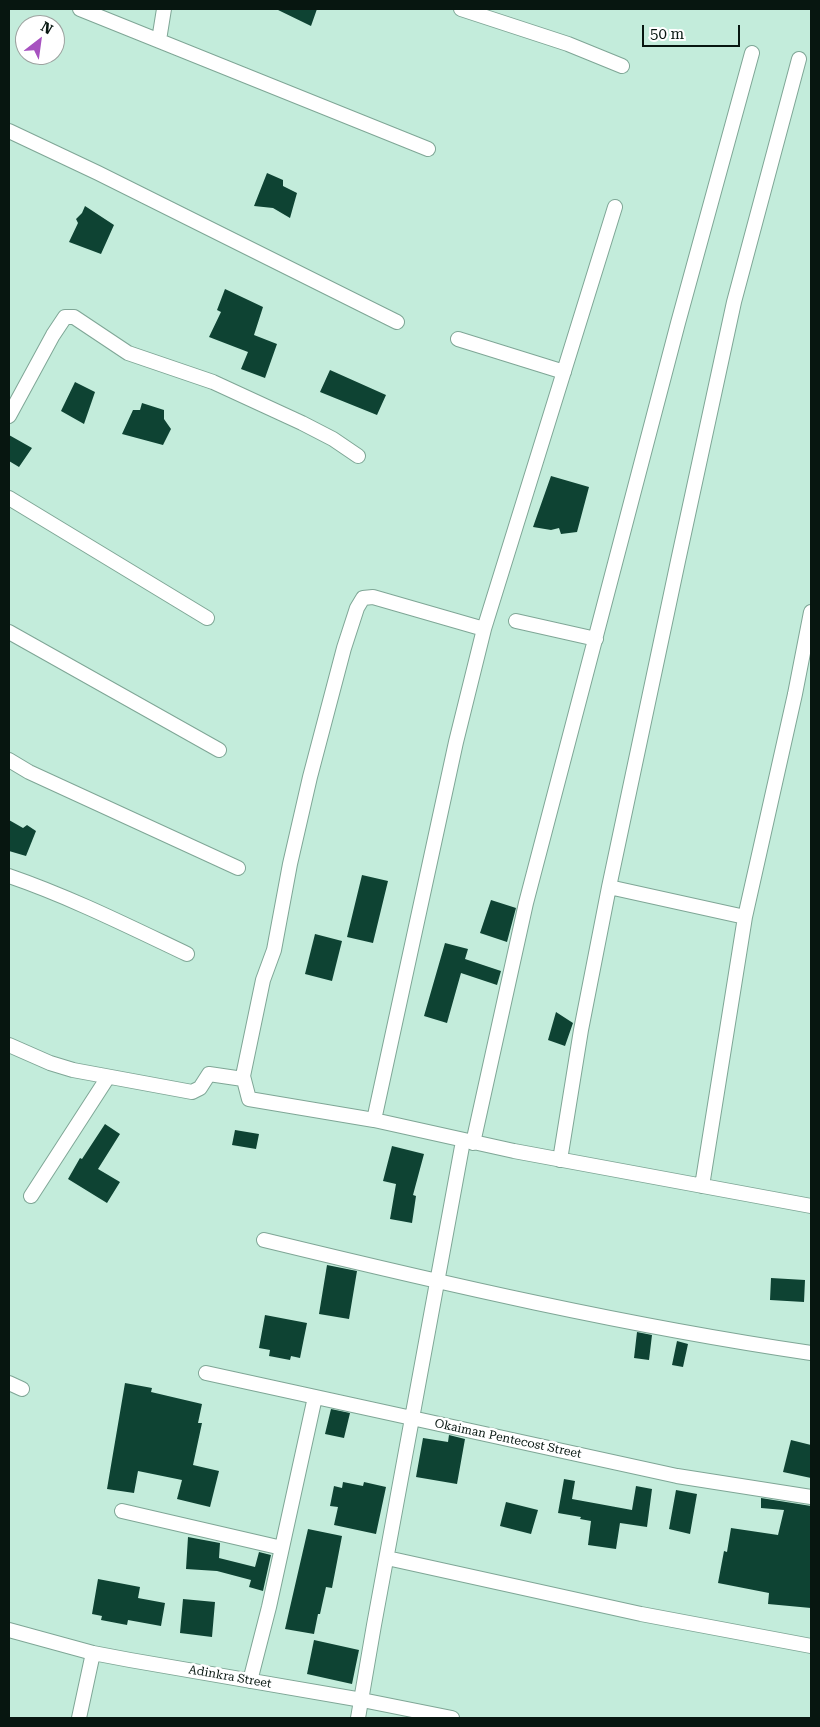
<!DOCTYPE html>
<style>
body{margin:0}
#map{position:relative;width:820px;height:1727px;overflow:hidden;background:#c3ecdb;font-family:"Roboto Serif",serif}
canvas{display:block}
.frame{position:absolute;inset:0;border:10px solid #071610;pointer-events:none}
.north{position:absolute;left:15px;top:15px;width:50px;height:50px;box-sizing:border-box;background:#fff;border:1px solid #9ca29f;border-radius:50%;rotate:30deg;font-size:14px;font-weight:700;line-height:20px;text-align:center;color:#071610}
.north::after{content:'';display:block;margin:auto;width:18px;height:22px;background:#a752c0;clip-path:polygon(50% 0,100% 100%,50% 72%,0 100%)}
.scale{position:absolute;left:642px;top:25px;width:98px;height:22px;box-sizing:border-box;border:2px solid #071610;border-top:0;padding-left:6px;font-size:15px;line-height:18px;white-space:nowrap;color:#071610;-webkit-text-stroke:4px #fff;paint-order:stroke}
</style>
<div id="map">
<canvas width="820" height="1727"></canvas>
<div class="frame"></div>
<div class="north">N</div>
<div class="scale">50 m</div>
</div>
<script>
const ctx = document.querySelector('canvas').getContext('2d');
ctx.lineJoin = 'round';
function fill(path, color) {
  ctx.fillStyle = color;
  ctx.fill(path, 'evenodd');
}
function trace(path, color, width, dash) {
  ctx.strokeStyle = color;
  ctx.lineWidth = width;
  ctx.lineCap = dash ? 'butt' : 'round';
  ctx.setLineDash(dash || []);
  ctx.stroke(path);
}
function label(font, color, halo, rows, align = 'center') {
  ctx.font = font + ' "Roboto Serif",serif';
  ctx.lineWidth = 5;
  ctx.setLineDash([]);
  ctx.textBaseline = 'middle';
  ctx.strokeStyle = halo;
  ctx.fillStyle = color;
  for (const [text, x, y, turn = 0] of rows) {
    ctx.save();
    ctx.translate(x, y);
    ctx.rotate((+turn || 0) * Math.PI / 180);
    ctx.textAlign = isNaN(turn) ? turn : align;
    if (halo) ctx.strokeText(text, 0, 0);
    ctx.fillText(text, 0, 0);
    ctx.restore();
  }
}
const building = new Path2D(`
 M276,9H317L311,26Z
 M267,173L283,180V186L297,193L290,218L273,208L254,206Z
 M85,206L114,225L101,254L69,242L78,223L76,219L82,213Z
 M225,289L263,307L254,335L277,344L265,378L241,369L248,352L209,337L221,312L217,310Z
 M330,370L386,395L377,415L320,392Z
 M75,382L95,392L84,424L61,411Z
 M142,403L164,410V419L171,429L163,445L122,434L133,410H140Z
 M9,435L32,448L19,467L9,461Z
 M551,476L589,487L577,532L561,534L559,528L551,530L533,527Z
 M9,820L23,828L27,825L36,831L26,856L9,851Z
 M362,875L388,881L373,943L347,937Z
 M491,900L516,908L507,942L480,933Z
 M315,934L342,941L332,981L305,974Z
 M445,943L468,949L465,959L501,971L497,985L461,973L447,1023L424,1016Z
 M556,1012L573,1023L565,1046L548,1040Z
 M105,1124L120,1134L98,1169L120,1182L107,1203L68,1179L80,1158L82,1159Z
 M235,1130L259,1134L256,1149L232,1145Z
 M392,1146L424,1154L413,1195L416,1196L412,1223L390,1219L396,1184L383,1181Z
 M327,1265L357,1271L349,1319L319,1314Z
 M771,1278L805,1280L804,1302L770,1300Z
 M265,1315L307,1323L300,1358L291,1356L290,1360L269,1356L270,1350L259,1348Z
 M637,1332L652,1335L649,1360L634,1358Z
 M677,1341L688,1344L683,1367L672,1365Z
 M125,1383L152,1388L151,1392L202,1404L198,1423H202L193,1465L219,1471L210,1507L177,1499L182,1480L138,1471L134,1493L107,1489Z
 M331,1409L350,1413L344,1438L325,1434Z
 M449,1435L465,1439L457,1484L416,1477L423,1438L448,1442Z
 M791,1440L811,1445V1478L783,1472Z
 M564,1479L575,1481L572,1499L632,1510L636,1486L652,1489L647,1527L620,1523L616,1549L588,1545L591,1521L580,1519L581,1517L558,1513Z
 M343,1482L363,1486L364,1482L386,1487L376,1534L334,1525L338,1507L330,1506L334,1486L342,1488Z
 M676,1490L697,1494L690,1534L669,1529Z
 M761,1498L811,1506V1608L768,1604L769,1593L718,1583L724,1551L727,1552L731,1528L778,1535L784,1510L761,1508Z
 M506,1502L538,1510L531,1534L500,1526Z
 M308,1529L342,1536L332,1588L326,1587L320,1614H318L314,1634L285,1629Z
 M188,1537L220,1543L219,1558L255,1567L259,1552L271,1555L263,1591L249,1587L251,1580L217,1571L186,1569Z
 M98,1579L140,1587L138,1598L165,1603L161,1626L128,1620L127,1625L101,1620L102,1616L92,1614Z
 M183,1599L215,1602L212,1637L180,1633Z
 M314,1640L359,1650L352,1684L307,1674Z`);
const minor = new Path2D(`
 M80,9L428,149
 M461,9L568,44L622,66
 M159,40L164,9
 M9,131L98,173L397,322
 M458,339L564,372
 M9,416L53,335L65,317H74L128,353L213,382L302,423L333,439L358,456
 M9,498L207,618
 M516,621L596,639
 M484,629L373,597L363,598L357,608L344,648L310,777L290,864L274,950L263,980L243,1076L249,1099L374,1120L514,1151L811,1206
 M9,632L219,750
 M9,760L29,772L238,868
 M9,876C70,897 128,926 187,954
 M609,887L745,917
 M9,1045L50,1063L73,1070L192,1092L200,1088L209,1074L243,1079
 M374,1120L456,742L484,629L615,207
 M473,1143L526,903L678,323L752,53
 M560,1160L581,1030L609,887L678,561L734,302L799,59
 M702,1186L745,917L795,694L811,612
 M31,1196L108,1077
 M264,1240C445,1284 627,1326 811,1353
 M206,1373L677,1476L811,1497
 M9,1383L22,1389
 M122,1511L282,1548
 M387,1558L641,1614L811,1646
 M9,1630L93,1653L130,1660L362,1700L452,1718
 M250,1681L269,1607L315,1397
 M79,1718L93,1653
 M358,1718L374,1625L463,1141`);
const streetNames = [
 ["Okaiman Pentecost Street",508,1439,12],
 ["Adinkra Street",230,1677,10]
];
fill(building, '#0e4333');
trace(minor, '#7fa696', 16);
trace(minor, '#fff', 14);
label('12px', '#071610', '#fff', streetNames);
</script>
